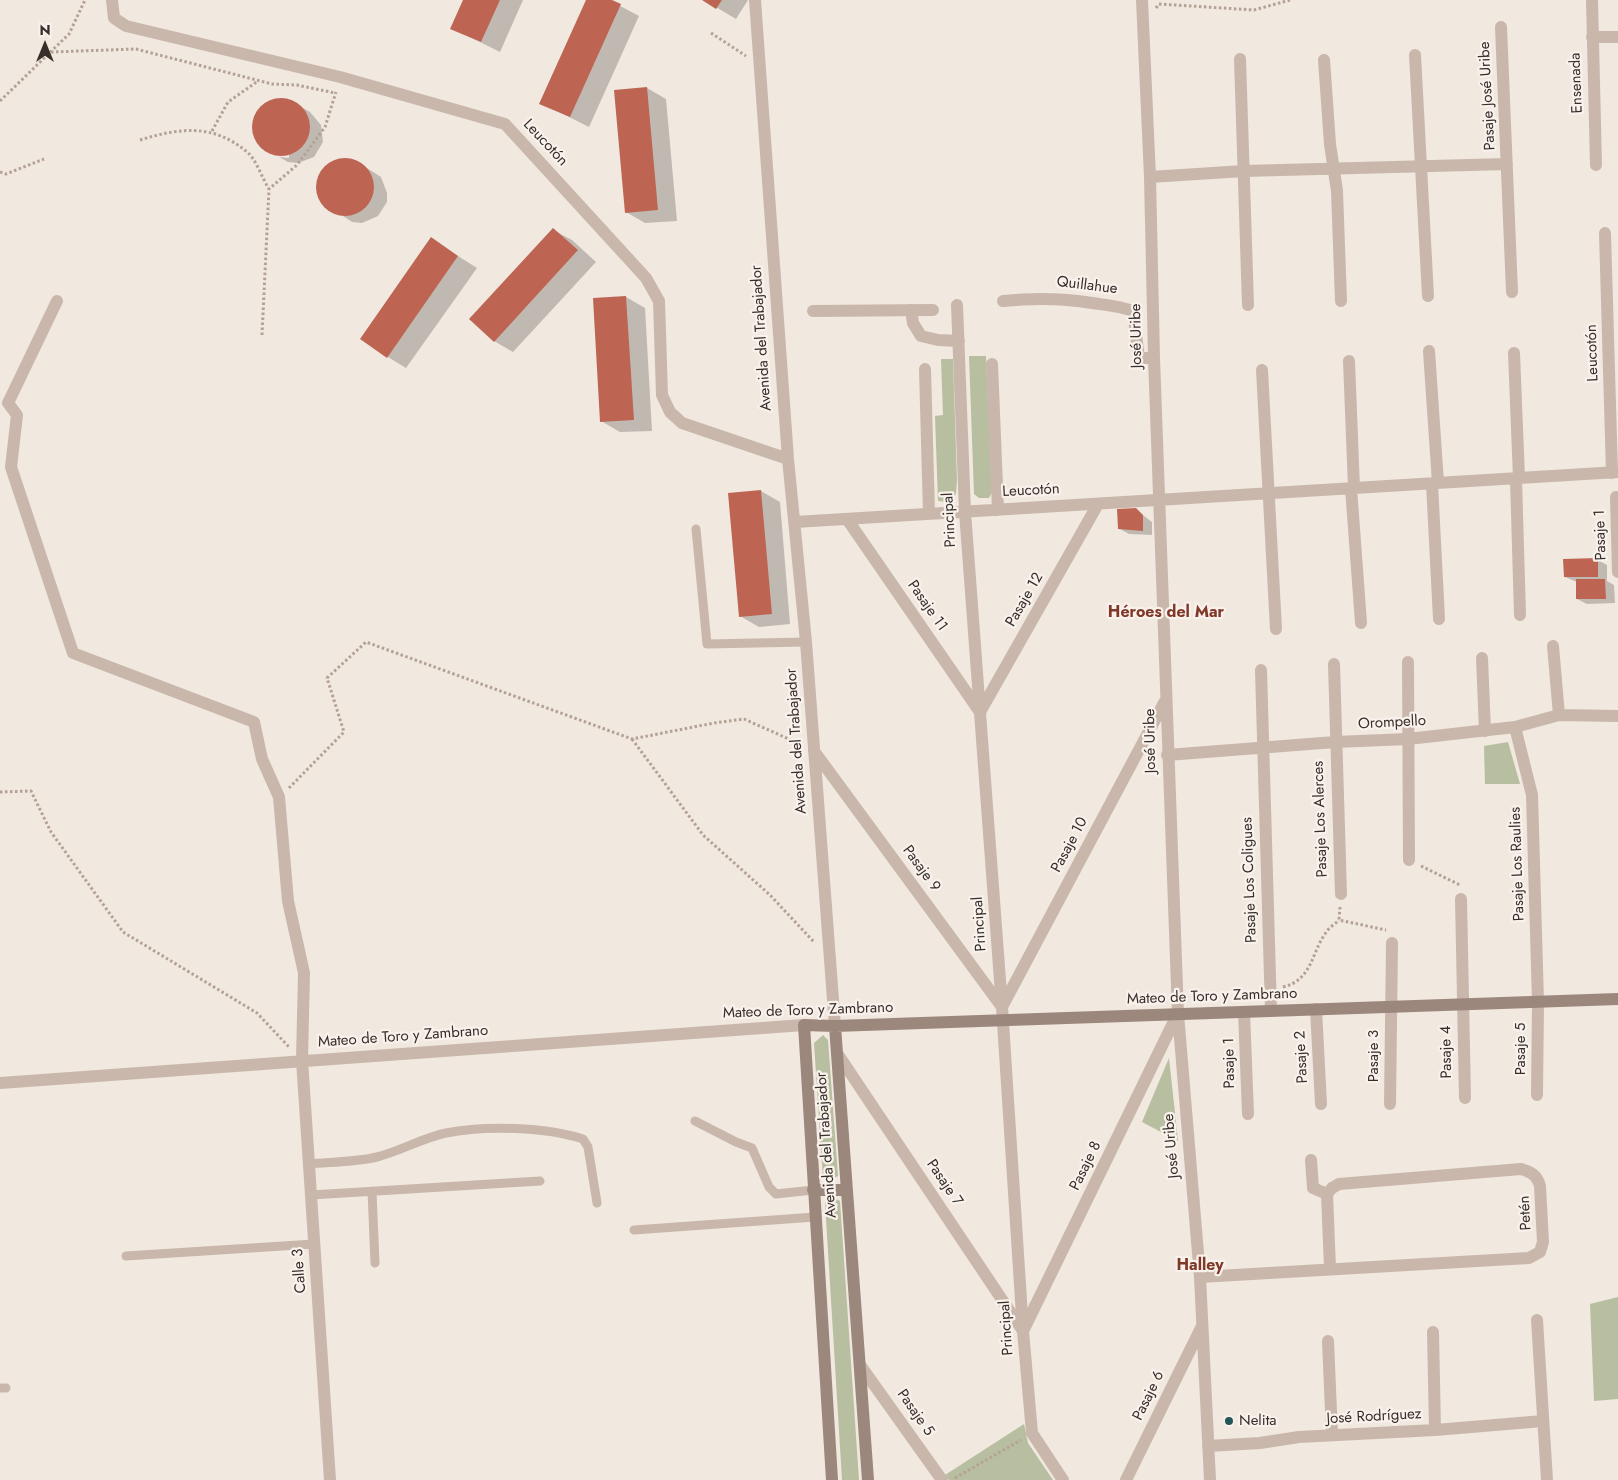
<!DOCTYPE html>
<meta charset="utf-8">
<style>
body{margin:0}
#map{position:relative;width:1618px;height:1480px;overflow:hidden;background:#f1e8df;font-family:Jost,sans-serif}
canvas{display:block}
.north{position:absolute;left:20px;top:20px;width:50px;height:50px;-webkit-text-stroke:4px #f9f2ec;paint-order:stroke;rotate:0deg;font-size:14px;font-weight:700;line-height:20px;text-align:center;color:#372e2a}
.north::after{content:'';display:block;margin:auto;width:18px;height:22px;background:#372e2a;clip-path:polygon(50% 0,100% 100%,50% 72%,0 100%)}
</style>
<div id="map">
<canvas width="1618" height="1480"></canvas>
<div class="north">N</div>
</div>
<script>
const ctx = document.querySelector('canvas').getContext('2d');
ctx.lineJoin = 'round';
function fill(path, color) {
  ctx.fillStyle = color;
  ctx.fill(path, 'evenodd');
}
function trace(path, color, width, dash) {
  ctx.strokeStyle = color;
  ctx.lineWidth = width;
  ctx.lineCap = dash ? 'butt' : 'round';
  ctx.setLineDash(dash || []);
  ctx.stroke(path);
}
function label(font, color, halo, rows, align = 'center') {
  ctx.font = font + ' Jost,sans-serif';
  ctx.lineWidth = 4.5;
  ctx.setLineDash([]);
  ctx.textBaseline = 'middle';
  ctx.strokeStyle = halo;
  ctx.fillStyle = color;
  for (const [text, x, y, turn = 0] of rows) {
    ctx.save();
    ctx.translate(x, y);
    ctx.rotate((+turn || 0) * Math.PI / 180);
    ctx.textAlign = isNaN(turn) ? turn : align;
    if (halo) ctx.strokeText(text, 0, 0);
    ctx.fillText(text, 0, 0);
    ctx.restore();
  }
}
const green = new Path2D(`
 M969,356H986L992,492L989,498H979L974,494Z
 M941,359H953L957,480L956,494L949,502L938,501L935,416L943,415Z
 M1508,742L1520,784H1485L1484,746Z
 M823,1035L828,1040L838,1176L831,1180L823,1179L814,1043Z
 M1169,1058L1178,1141L1142,1122Z
 M832,1197L840,1201L859,1480H842L825,1202Z
 M1618,1297V1399L1594,1401L1590,1304Z
 M1024,1424L1028,1443L1053,1480H949L945,1475Z`);
const shadow = new Path2D(`
 M464,0H523L500,52L452,28Z
 M588,0H609L639,16L589,127L541,103Z
 M704,0H748L736,19Z
 M647,88L666,99L677,221L645,223L626,212L616,91Z
 M278,100L296,104L310,112L321,125L323,142L314,157L298,163L288,162L279,157L289,158V155L273,153L258,142L254,134L256,115L262,108Z
 M342,159L359,163L381,177L387,193V202L378,216L362,223L352,222L322,202L318,193L320,175L333,162Z
 M553,230L572,240L596,262L513,352L494,341Z
 M431,239L477,268L406,368L388,357Z
 M626,297L645,308L652,431L620,432L601,421Z
 M761,491L780,502L790,624L759,627L740,616Z
 M1135,509L1152,522V535L1129,534L1120,529Z
 M1598,560L1607,565V581L1614,585L1615,603L1587,604L1577,599V582L1565,577Z`);
const building = new Path2D(`
 M463,0H500L481,42L450,29Z
 M586,0H612L621,4L570,117L539,104Z
 M702,0H722L716,9Z
 M647,87L658,210L625,213L614,90Z
 M252 127a29 29 0 1 1 58 0a29 29 0 1 1-58 0Z
 M316 187a29 29 0 1 1 58 0a29 29 0 1 1-58 0Z
 M553,228L578,250L494,342L469,319Z
 M431,237L458,256L387,358L360,339Z
 M626,296L634,420L600,422L593,298Z
 M761,490L772,614L739,617L728,493Z
 M1136,508L1143,515V531L1118,529L1117,509Z
 M1598,558V577H1564L1563,559Z
 M1576,579H1605L1606,599H1576Z`);
const path = new Path2D(`
 M1156,8L1159,4L1254,10L1290,0
 M711,33L746,56
 M51,52L136,49L272,84L297,85L335,93
 M0,101L69,34L85,0
 M212,131L228,102L258,81
 M140,140C179,128 213,123 247,152C256,159 262,178 269,189
 M0,172L6,174L44,159
 M262,335L269,189L297,165L325,127L336,92
 M632,739L703,835L770,895L814,942
 M289,788L344,732L327,678L366,642L632,739L714,723L744,719L800,744
 M0,792L31,791L51,832L123,932L257,1013L289,1047
 M1421,866L1460,885
 M1340,907L1339,920L1386,930
 M1283,987C1312,980 1311,954 1325,934C1328,928 1335,924 1339,920
 M955,1478L1021,1440`);
const lane = new Path2D(`
 M696,529L707,644L806,642
 M695,1121L736,1142L752,1148L769,1187L776,1194L813,1190
 M309,1164C331,1162 356,1162 377,1157C401,1151 422,1138 446,1133C485,1125 546,1127 583,1139L588,1147L597,1203
 M372,1191L375,1263
 M311,1195L540,1181
 M634,1230L815,1217
 M126,1256L314,1244
 M0,1388H6`);
const street = new Path2D(`
 M112,0L114,18L126,26L340,77L505,124L646,278L659,301L662,395L670,412L682,423L788,459
 M755,0L788,459L806,642L835,1026
 M1142,0L1150,177L1154,358L1178,1014L1200,1277L1210,1480
 M1592,0L1596,165
 M1501,27L1512,292
 M1592,37H1618
 M1415,55L1428,296
 M1240,59L1248,305
 M1324,60L1330,144L1337,191L1341,301
 M1150,177L1244,171L1507,164
 M1605,233L1612,473
 M57,301L8,403L17,415L11,467L73,653L254,722L262,759L279,797L288,901L304,973L302,1060L330,1480
 M1003,301C1034,298 1061,298 1092,303C1106,305 1120,306 1133,311L1139,358H1154
 M957,305L965,512L1002,1007L1023,1331L1032,1433L1063,1480
 M911,310L913,323L921,336L938,340L959,341
 M813,311L933,310
 M1429,351L1438,483
 M1514,353L1519,478
 M1349,361L1354,488
 M992,364L998,510
 M925,369L929,514
 M1262,370L1276,629
 M1516,479L1520,615
 M1432,484L1439,619
 M1351,488L1361,623
 M1616,497L1618,572
 M847,519L980,712L1098,504
 M795,522L1618,472
 M1553,646L1559,715
 M1482,658L1485,731
 M1408,662L1409,860
 M1334,664L1341,894
 M1261,670L1271,1011
 M1515,727L1532,795L1538,1002L1537,1095
 M814,751L1002,1007L1165,701
 M1167,755L1335,742L1408,739L1515,727L1559,715L1618,716
 M1461,899L1465,1098
 M1316,1009L1321,1104
 M1244,1012L1248,1114
 M837,1053L1023,1331
 M0,1083L804,1025
 M1390,1104L1392,943
 M1311,1160L1313,1188L1327,1194
 M1200,1277L1529,1258L1540,1252L1543,1242L1540,1186C1537,1175 1531,1172 1521,1169L1339,1184L1332,1188L1327,1194L1330,1268
 M1537,1320L1547,1480
 M1024,1329L1177,1015
 M1433,1332L1435,1430
 M1328,1341L1332,1435
 M860,1365L942,1480
 M1208,1446L1260,1443L1299,1437L1435,1430L1543,1421
 M1126,1480L1201,1328`);
const secondary = new Path2D(`
 M835,1026L868,1480
 M813,1190H846
 M832,1480L804,1025L835,1026L1618,999`);
const markers = [
 [1229,1421,5,"#235656"]
];
const streetNames = [
 ["Ensenada",1577,83,-92],
 ["Pasaje José Uribe",1488,96,-93],
 ["Leucotón",545,143,47],
 ["Quillahue",1087,286,7],
 ["José Uribe",1137,336,-91],
 ["Avenida del Trabajador",762,338,-94],
 ["Leucotón",1593,353,-92],
 ["Leucotón",1031,491,-3],
 ["Principal",950,520,-93],
 ["Pasaje 1",1601,535,-92],
 ["Pasaje 12",1025,600,-60],
 ["Pasaje 11",927,606,55],
 ["Orompello",1392,723,-3],
 ["Avenida del Trabajador",797,741,-94],
 ["José Uribe",1151,741,-91],
 ["Pasaje Los Alerces",1321,819,-92],
 ["Pasaje 10",1070,845,-62],
 ["Pasaje Los Raulies",1518,864,-92],
 ["Pasaje 9",921,869,54],
 ["Pasaje Los Coligues",1250,880,-92],
 ["Principal",980,924,-94],
 ["Mateo de Toro y Zambrano",1212,997,-2],
 ["Mateo de Toro y Zambrano",808,1011,-2],
 ["Mateo de Toro y Zambrano",403,1037,-4],
 ["Pasaje 5",1521,1049,-90],
 ["Pasaje 4",1447,1052,-91],
 ["Pasaje 3",1374,1056,-90],
 ["Pasaje 2",1302,1057,-93],
 ["Pasaje 1",1230,1063,-91],
 ["Avenida del Trabajador",827,1145,-94],
 ["José Uribe",1172,1146,-95],
 ["Pasaje 8",1086,1166,-64],
 ["Pasaje 7",944,1183,56],
 ["Petén",1526,1213,-93],
 ["Calle 3",300,1271,-94],
 ["Principal",1007,1328,-94],
 ["Pasaje 6",1149,1396,-64],
 ["Pasaje 5",915,1413,55],
 ["José Rodríguez",1374,1417,-3]
];
const poiNames = [
 ["Nelita",1239,1421]
];
const neighbourhoodNames = [
 ["Héroes del Mar",1166,613],
 ["Halley",1200,1266]
];
fill(green, '#b7bfa0');
fill(shadow, '#0003');
fill(building, '#bd6552');
trace(path, '#b4a196', 3, [2.5, 2.5]);
trace(lane, '#c9b7ac', 9);
trace(street, '#c9b7ac', 12);
trace(secondary, '#9c877d', 12);
for (const [x, y, r, color] of markers) {
  const dot = new Path2D();
  dot.arc(x, y, r, 0, 2 * Math.PI);
  ctx.fillStyle = color;
  ctx.fill(dot);
  trace(dot, '#f9f2ec', 2);
}
label('15px', '#372e2a', '#f9f2ec', streetNames);
label('15px', '#372e2a', '#f9f2ec', poiNames, 'left');
label('bold 16px', '#803929', '#f9f2ec', neighbourhoodNames);
</script>
